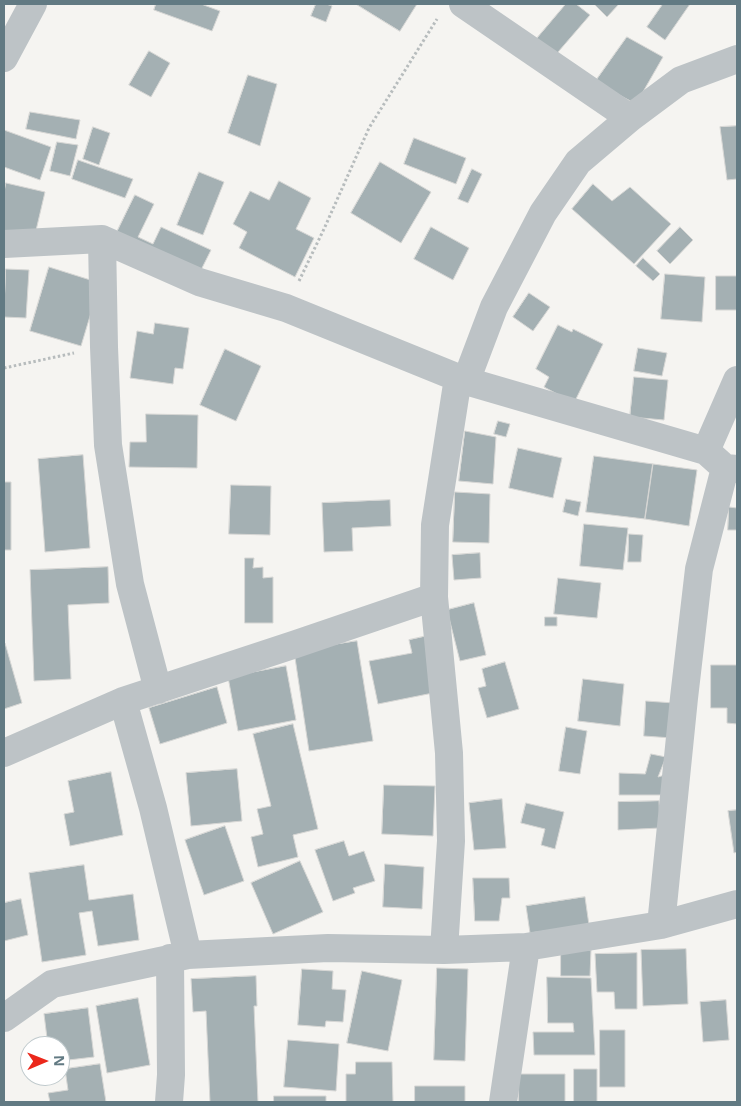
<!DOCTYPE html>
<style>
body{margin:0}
#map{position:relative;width:741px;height:1106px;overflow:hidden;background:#f5f4f1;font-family:"Noto Sans",sans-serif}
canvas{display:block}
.frame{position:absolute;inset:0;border:5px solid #627a83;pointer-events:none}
.north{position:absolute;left:20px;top:1036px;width:50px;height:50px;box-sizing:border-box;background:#fff;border:1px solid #c0cacd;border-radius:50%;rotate:89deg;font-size:14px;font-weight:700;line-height:20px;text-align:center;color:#627a83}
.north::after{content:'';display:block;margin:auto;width:18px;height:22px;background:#eb281b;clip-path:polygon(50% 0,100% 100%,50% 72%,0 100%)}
</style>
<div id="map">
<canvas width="741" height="1106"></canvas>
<div class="frame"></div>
<div class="north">N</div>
</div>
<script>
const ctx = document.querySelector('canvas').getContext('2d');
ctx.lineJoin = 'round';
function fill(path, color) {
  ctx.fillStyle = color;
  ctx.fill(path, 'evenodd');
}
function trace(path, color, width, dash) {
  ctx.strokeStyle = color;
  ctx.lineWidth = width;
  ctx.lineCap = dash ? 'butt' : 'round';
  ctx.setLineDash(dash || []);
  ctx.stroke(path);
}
const building = new Path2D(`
 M156,4H201L220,11L212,31L154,10Z
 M316,4H326L332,6L326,22L311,16Z
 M356,4H417L400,31Z
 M566,4H576L590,15L552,59L533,43Z
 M597,4H619L607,17L595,5Z
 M663,4H690L665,40L647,27Z
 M627,37L663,57L636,104L595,82Z
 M149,51L170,63L151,97L129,85Z
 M248,75L277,84L260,146L228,133Z
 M30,112L80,120L76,139L26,129Z
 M737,126V179L727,180L720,127Z
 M93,127L110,133L99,165L83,159Z
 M4,130L51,147L40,180L4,167Z
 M414,138L466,158L456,184L404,164Z
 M57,142L78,145L70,176L50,171Z
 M78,160L133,179L125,198L72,179Z
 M380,162L431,192L401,243L351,213Z
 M472,169L482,174L468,203L458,199Z
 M199,172L224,182L203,235L177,225Z
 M279,181L311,198L296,229L314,238L295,277L239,248L247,232L233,224L250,191L269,200Z
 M6,183L45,192L34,239L4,232V193Z
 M593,184L612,201L630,187L671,224L634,264L572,209Z
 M135,195L154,204L138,237L153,244L161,227L211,250L198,276L115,236Z
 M431,227L469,248L453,280L414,259Z
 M680,227L693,240L670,264L657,251Z
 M643,258L660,274L653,281L636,266Z
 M49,267L100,283L81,346L30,331Z
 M6,269L29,270L26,318L4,317Z
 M665,274L705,277L702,322L661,319Z
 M716,276H737V310H716Z
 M529,293L550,307L533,331L513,317Z
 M155,323L189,328L183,369L175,368L173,384L130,378L137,331L153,334Z
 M558,325L572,332L573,329L603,344L574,403L544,387L549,377L536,369Z
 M638,348L667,353L662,376L634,371Z
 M225,349L261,366L236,421L200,405Z
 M634,377L668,380L664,420L630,417Z
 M146,414L198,415L197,468L129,467L130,442H146Z
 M498,421L510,424L506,437L494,434Z
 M465,431L496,437L493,484L459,481Z
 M518,448L562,458L553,498L509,488Z
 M83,455L90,548L45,552L38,459Z
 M594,456L653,464L645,519L586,512Z
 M653,464L697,470L689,526L645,519Z
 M4,482H11V550H4Z
 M231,485L271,486L270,535L229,534Z
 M455,492L490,494L489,543L453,542Z
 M566,499L581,502L578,516L563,512Z
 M390,500L391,526L352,528L353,551L324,552L322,503Z
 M729,507L737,508V530H728Z
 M584,524L628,528L623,570L580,566Z
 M629,534L643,535L641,562H628Z
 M480,553L481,578L454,580L452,555Z
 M245,558H254L253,568L263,567V578L273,577V623H245Z
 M108,567L109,603L68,605L71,679L34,681L30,570Z
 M558,578L601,583L597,618L554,614Z
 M474,603L486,655L460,661L447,610Z
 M545,617H557V626H545Z
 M427,636L438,692L378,704L369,661L412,653L409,640Z
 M357,641L373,741L309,751L294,651Z
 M4,643H5L22,703L4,709Z
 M505,662L519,709L487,718L478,688L486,686L482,669Z
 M711,665H737V724L727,723V708H711Z
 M286,666L296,720L238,731L228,677Z
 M583,679L624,684L620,726L578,721Z
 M217,687L227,723L160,744L149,708Z
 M646,701L674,703L672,738L644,736Z
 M293,724L318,829L293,835L298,857L258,867L251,837L263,834L257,809L271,806L253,734Z
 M566,727L587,731L580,774L559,771Z
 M651,754L666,757L658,777L665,775V795H619V773L645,774Z
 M237,769L242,821L191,826L186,773Z
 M111,772L123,835L70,846L64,814L74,812L68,781Z
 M384,785L435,786L433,836L382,834Z
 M502,799L506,848L474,850L469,803Z
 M659,801L660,828L618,830V802Z
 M526,803L564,812L555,849L541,845L545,829L521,823Z
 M737,810V852L734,853L728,811Z
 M225,826L244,881L204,895L185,840Z
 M344,841L349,856L364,851L375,881L353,888L355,893L333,901L315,850Z
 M300,861L323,912L273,934L251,883Z
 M385,864L424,867L422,909L383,907Z
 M84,865L89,900L133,894L139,940L98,946L92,911L79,913L86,955L42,962L29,873Z
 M473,878H509L510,898H502L499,921H475Z
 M585,897L589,925L530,933L526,906Z
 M21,899L28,935L4,941V903Z
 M561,949L591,950L590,976H561Z
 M686,949L688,1004L643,1006L641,950Z
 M637,953V1009H615L614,992H597L595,954Z
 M437,968L468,969L465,1061L434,1060Z
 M302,969L333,971L332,989L346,990L343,1022L326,1021L325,1027L298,1025Z
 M362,971L402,980L388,1051L347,1043Z
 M256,976L257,1006H254L258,1102H210L206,1011L193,1012L191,979Z
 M547,977L591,978L595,1055H534L533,1032H574L573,1023H548Z
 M138,998L150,1065L107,1073L96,1006Z
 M726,1000L729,1040L703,1042L700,1002Z
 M88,1008L94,1057L60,1061V1046H48L44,1014Z
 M600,1030H625V1087H600Z
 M288,1040L339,1044L336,1091L284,1087Z
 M356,1062H392L393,1102H346V1074H355Z
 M100,1064L106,1102H50L48,1093L68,1090L65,1069Z
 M574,1069H597V1102H574Z
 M519,1074H565V1102H519Z
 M415,1086H465V1102H415Z
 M274,1096H326V1102H274Z`);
const path = new Path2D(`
 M299,281L324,229L369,128L437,19
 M4,368L74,353`);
const minor = new Path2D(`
 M463,4L630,118
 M4,58L33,4
 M102,239L104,347L108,445L130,584L158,690
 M4,244L102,239L199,282L286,308L466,381L706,451L725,468L737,469
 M466,381L494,307L543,213L578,162L630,118L681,80L737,59
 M706,451L737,380
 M123,701L153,808L188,955
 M4,753L123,701L296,644L434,597
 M661,925L684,698L699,569L725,468
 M444,950L451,841L449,753L437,628L434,597L435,525L458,378
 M4,1018L52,984L188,955L328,948L444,950L526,947L661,925L737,904
 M169,1102L171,1075L170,958
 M503,1102L526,947`);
fill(building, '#a4b0b3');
trace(building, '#d6d6d4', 1);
trace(path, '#b7bcbd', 3, [2.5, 2.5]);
trace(minor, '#bdc3c6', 28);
</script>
